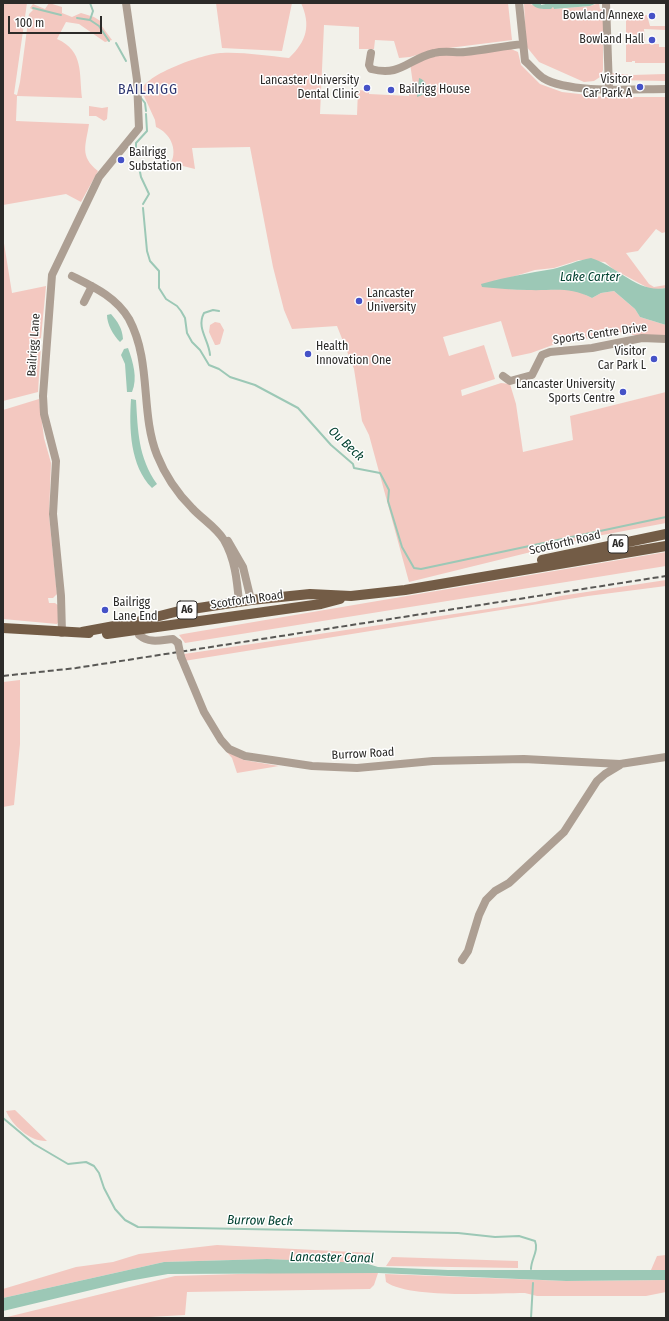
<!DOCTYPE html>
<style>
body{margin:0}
#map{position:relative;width:669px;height:1321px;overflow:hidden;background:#f2f1ea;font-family:"Fira Sans Condensed",sans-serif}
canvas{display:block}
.frame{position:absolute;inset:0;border:4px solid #2c2b29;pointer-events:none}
.scale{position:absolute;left:8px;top:16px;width:94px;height:18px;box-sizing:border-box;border:2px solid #2c2b29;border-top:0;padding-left:5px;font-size:12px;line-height:14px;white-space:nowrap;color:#2c2b29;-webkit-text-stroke:3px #fff;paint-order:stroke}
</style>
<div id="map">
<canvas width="669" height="1321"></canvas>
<div class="frame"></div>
<div class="scale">100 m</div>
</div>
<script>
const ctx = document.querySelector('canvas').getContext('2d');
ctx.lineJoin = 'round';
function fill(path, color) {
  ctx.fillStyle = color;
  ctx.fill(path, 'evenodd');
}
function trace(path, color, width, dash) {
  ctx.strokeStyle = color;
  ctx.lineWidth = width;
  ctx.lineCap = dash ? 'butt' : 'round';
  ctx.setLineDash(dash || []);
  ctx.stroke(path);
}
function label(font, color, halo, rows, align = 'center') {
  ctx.font = font + ' "Fira Sans Condensed",sans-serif';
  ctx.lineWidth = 3;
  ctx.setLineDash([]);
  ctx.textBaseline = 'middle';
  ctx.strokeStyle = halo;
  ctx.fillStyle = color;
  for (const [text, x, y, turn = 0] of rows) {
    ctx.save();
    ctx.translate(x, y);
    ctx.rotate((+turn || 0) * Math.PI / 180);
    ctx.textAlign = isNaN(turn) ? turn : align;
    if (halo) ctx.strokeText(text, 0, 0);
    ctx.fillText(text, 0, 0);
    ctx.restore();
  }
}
const green = new Path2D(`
 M3,3H27L14,94L17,95L20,82L29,14L33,10L30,8L33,4L45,9L49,3L62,7V13L72,17L81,13L94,17L102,22L101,25L112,40L105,42L79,24L66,22L57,39C84,51 79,73 82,98L17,96L16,121L89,124C86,145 79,156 98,171L81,202L66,194L3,205Z
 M216,3H292L282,51L222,48Z
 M301,3H508L512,40L433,50L410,57L399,58L394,41L375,40L374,49H359V27L324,25L320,114L357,115L358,90L369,91V94L409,96V84H413L410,63L435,52L511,49L518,52L521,65L540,84L562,92L605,97H666V232L662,233L656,229L638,251L626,253L649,284L654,287L666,285V288L652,290L613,269L605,262L579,260L554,268L535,270L505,279L495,280L508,289L527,290L563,289L578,291L592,298L601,293L614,291L635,309L640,317L666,325V337L638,336L615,331L591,338L561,342L531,353L512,357L501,321L443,337L449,356L484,345L495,379L461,390L462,396L501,383L510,384L516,404L523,452L573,440L570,416L666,392V523L592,537L409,582L369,435L362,421L354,369L337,326L292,329L284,310L273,267L250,147L192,148L195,169L171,163C178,149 170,133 156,127L155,120L144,96L140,95C138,76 205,53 222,53C244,52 267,56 289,58C307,41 311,25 301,3Z
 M524,3C535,3 542,13 553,7L554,9L590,6L599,3L600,9L606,10L603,24V70L600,77L594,81L584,82L539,62L526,46Z
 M647,15L650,26H666V30L644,29L645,44H659V47H666V63H635V61H632V62H626V20Z
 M611,73L632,75L665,74L666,81L614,80L611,77Z
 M89,106L102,108L108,107L107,119L104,121L96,116H89Z
 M3,237L12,293L46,286L41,338L38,339V344L41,345L38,392L3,401Z
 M215,322L220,323L224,330L220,344L217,345H215L209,332L210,325Z
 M39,399L44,438L51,463L49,515L57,594L53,598H48L49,603H55L59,606V621L57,624L3,619V410Z
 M666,552V566L185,643L179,635L183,634Z
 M666,580V586L588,596L184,661V654L535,602L560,596Z
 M20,680V744L14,805L3,807V682Z
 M225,750L244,760L279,766L237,773L232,758Z
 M15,1110L47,1141C30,1142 12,1125 6,1111Z
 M217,1245L373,1253L372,1264L267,1259L164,1262L3,1298V1289L76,1267L113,1262L139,1254Z
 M666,1255V1270H651L657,1256Z
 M392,1257L518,1261V1268L386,1266Z
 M269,1273H378L374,1285L370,1289L187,1292L185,1315L132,1318H3L175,1276Z
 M385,1274L566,1281L666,1280V1292L646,1296H537L525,1293C494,1293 410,1299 386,1282Z`);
const water = new Path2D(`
 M531,3H541V5L550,3H597L590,6L554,9L553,7L551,9C543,9 536,10 531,3Z
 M419,78C426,80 429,88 425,94L417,97Z
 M591,258C616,265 638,294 666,288V325L640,317L635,309L614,291L601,293L592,298C568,286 554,291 528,290C513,290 497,288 482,287L481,284C505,277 529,273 553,269C566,266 578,260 591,258Z
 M111,314C118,322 122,328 123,339L120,342C113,335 107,324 107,315Z
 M128,348C133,362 138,378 132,392H127L125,364L121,355L124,349Z
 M131,399L136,400C138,431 138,457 157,484L152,488C130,466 129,428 131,399Z
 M267,1259L365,1263L378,1267L448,1270H666V1280L566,1281L378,1273L168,1274L129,1281L3,1311V1298L164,1262Z`);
const stream = new Path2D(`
 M21,3H25
 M90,3L93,11L90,20L99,26L109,41
 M33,8L61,15
 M77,18L90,20
 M116,43L126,61
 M129,87L134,95
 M141,98L145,103L146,111
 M136,156V143L147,131L146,114
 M139,167L141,177L149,194L143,204
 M143,208L147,251L150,261L159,271V288L166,299L177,306L181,311L185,318L187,333L192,342L200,350L209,365L219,369L230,377L255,385L298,408L331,445L353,464L354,468L380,473L389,490L388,501L402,547L414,568L421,569L666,517
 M210,355C209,340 196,328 204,313L213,310L219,311
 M3,1118L34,1144L68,1164L86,1162L94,1166L99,1173L104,1188L115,1209L125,1220L138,1227L458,1233L495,1237L519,1236L535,1241C539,1251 531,1259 531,1269
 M531,1318L533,1283`);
const minor = new Path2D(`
 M519,3L525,61C531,66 537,74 543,78C569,94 635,89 666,89
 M606,3L609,88
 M371,53L369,65L371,69C401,77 408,59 434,53C445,50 455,53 465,52C484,50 504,46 523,44
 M72,276C94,287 116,297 129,319C152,362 140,412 157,455C165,475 177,493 192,508C202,519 216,527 224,540C235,559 237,580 239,602
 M84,302L92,286
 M503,376L510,381L532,375L542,355L550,352L592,348L642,338L666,339
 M228,541L243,567L251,600
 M138,630L139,635C150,644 161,640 173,639L178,643
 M62,633L61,596L53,514L56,461L44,414L43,396L52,275L99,177L139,128L137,80L126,3
 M181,657L204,712L221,740L229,749L245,756L312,766L357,768L433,761L524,759L620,764L666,757
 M462,960L468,951L479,915L486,900L495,891L509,883L564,832L597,781L605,774L620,765`);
const major = new Path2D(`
 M542,560L666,534
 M3,628L89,633
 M82,632L136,622L179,611L251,600L310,594L351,596L405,590L666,546
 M107,634L321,604L340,599`);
const rail = new Path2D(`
 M3,676L76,668L666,576`);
const minorBridge = new Path2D(`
 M178,643L181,657`);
const markers = [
 [652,16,4,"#4552c7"],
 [652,40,4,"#4552c7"],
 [640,87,4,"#4552c7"],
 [367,88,4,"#4552c7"],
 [391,90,4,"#4552c7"],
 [121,160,4,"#4552c7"],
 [359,301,4,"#4552c7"],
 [308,354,4,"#4552c7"],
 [654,359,4,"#4552c7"],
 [623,392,4,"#4552c7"],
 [105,610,4,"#4552c7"]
];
const shields = [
 [618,544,20],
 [187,610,20]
];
const shieldNames = [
 ["A6",618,544],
 ["A6",187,610]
];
const poiNames = [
 ["Bowland Annexe",644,16],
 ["Bowland Hall",644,40],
 ["Visitor",632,80],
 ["Car Park A",632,94],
 ["Lancaster University",359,81],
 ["Dental Clinic",359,95],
 ["Bailrigg House",399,90,"left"],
 ["Bailrigg",129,153,"left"],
 ["Substation",129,167,"left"],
 ["Lancaster",367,294,"left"],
 ["University",367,308,"left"],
 ["Health",316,347,"left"],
 ["Innovation One",316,361,"left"],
 ["Visitor",646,352],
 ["Car Park L",646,366],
 ["Lancaster University",615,385],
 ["Sports Centre",615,399],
 ["Bailrigg",113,603,"left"],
 ["Lane End",113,617,"left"]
];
const streetNames = [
 ["Sports Centre Drive",600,334,-8],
 ["Bailrigg Lane",34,345,-86],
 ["Scotforth Road",565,543,-13],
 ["Scotforth Road",247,600,-8],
 ["Burrow Road",363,754,-3]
];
const waterNames = [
 ["Lake Carter",590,277],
 ["Ou Beck",346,444,43],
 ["Burrow Beck",260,1221,1],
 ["Lancaster Canal",332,1258,1]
];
const quarterNames = [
 ["BAILRIGG",148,90]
];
fill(green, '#f3c8c0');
fill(water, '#9cc8b6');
trace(stream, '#9cc8b6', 2);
trace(minor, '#ad9f93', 8);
trace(major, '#735c46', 10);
trace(rail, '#595855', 2, [6, 3]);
trace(minorBridge, '#ad9f93', 8);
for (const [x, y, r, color] of markers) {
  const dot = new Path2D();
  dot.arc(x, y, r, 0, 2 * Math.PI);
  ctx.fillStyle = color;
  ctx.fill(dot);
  trace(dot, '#fff', 1.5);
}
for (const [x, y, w] of shields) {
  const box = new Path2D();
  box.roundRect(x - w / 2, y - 9, w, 18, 3);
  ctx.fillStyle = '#fff';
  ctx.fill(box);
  trace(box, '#2c2b29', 1);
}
label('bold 11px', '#2c2b29', null, shieldNames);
label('12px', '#2c2b29', '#fff', poiNames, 'right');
label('12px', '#2c2b29', '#fff', streetNames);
label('italic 13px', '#00402f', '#fff', waterNames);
ctx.letterSpacing = '1px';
label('14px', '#2d3670', '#fff', quarterNames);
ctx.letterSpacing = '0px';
</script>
